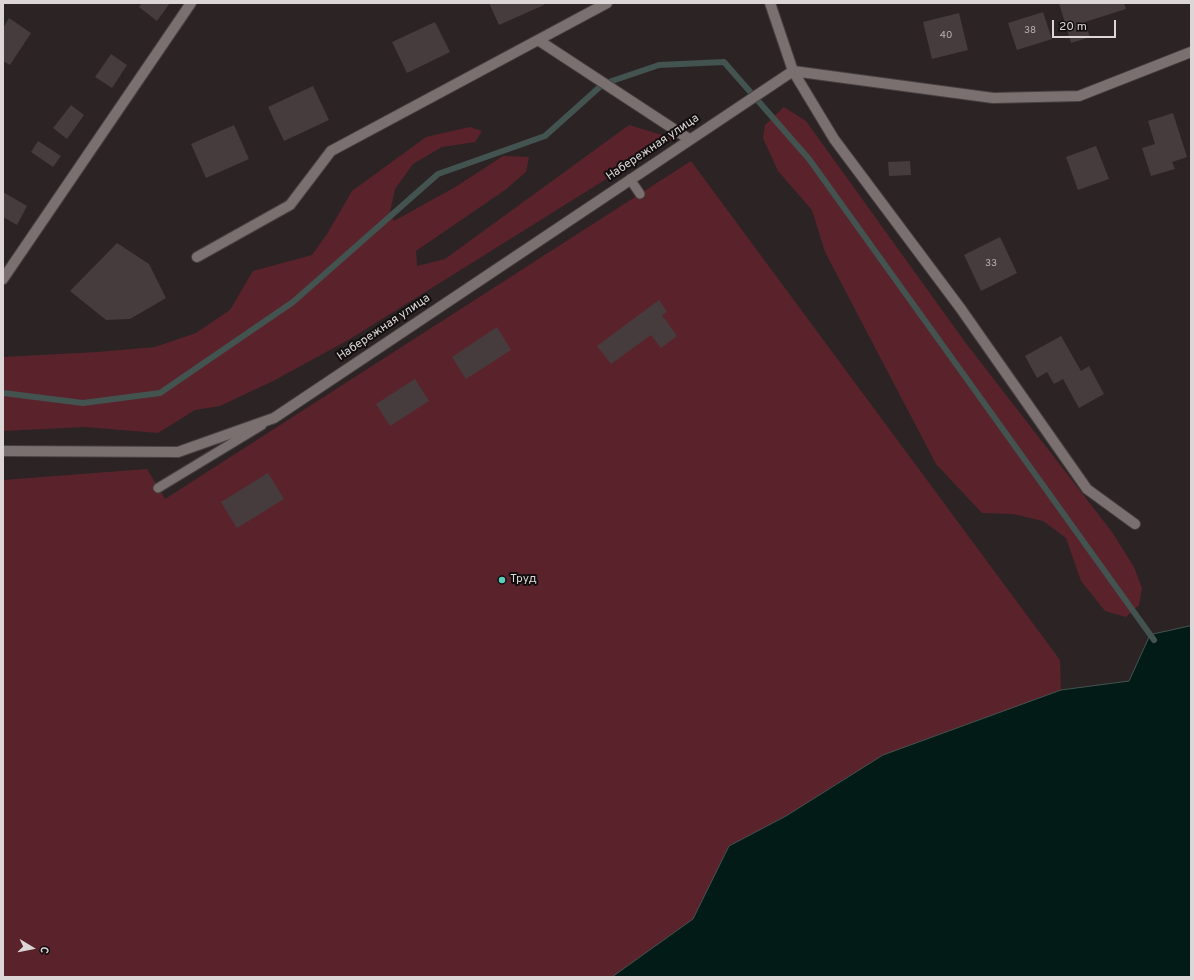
<!DOCTYPE html>
<meta charset="utf-8">
<style>
body{margin:0}
#map{position:relative;width:1194px;height:980px;overflow:hidden;background:#2c2324;font-family:Overpass,sans-serif}
canvas{display:block}
.frame{position:absolute;inset:0;border:4px solid #dcd6d6;pointer-events:none}
.north{position:absolute;left:12px;top:928px;width:40px;height:40px;-webkit-text-stroke:3px #120d0e;paint-order:stroke;rotate:100deg;font-size:11px;font-weight:700;line-height:16px;text-align:center;color:#dcd6d6}
.north::after{content:'';display:block;margin:auto;width:14px;height:18px;background:#dcd6d6;clip-path:polygon(50% 0,100% 100%,50% 72%,0 100%)}
.scale{position:absolute;left:1052px;top:20px;width:64px;height:18px;box-sizing:border-box;border:2px solid #dcd6d6;border-top:0;padding-left:5px;font-size:12px;line-height:14px;white-space:nowrap;color:#dcd6d6;-webkit-text-stroke:3px #120d0e;paint-order:stroke}
</style>
<div id="map">
<canvas width="1194" height="980"></canvas>
<div class="frame"></div>
<div class="north">С</div>
<div class="scale">20 m</div>
</div>
<script>
const ctx = document.querySelector('canvas').getContext('2d');
ctx.lineJoin = 'round';
function fill(path, color) {
  ctx.fillStyle = color;
  ctx.fill(path, 'evenodd');
}
function trace(path, color, width, dash) {
  ctx.strokeStyle = color;
  ctx.lineWidth = width;
  ctx.lineCap = dash ? 'butt' : 'round';
  ctx.setLineDash(dash || []);
  ctx.stroke(path);
}
function label(font, color, halo, rows, align = 'center') {
  ctx.font = font + ' Overpass,sans-serif';
  ctx.lineWidth = 4;
  ctx.setLineDash([]);
  ctx.textBaseline = 'middle';
  ctx.strokeStyle = halo;
  ctx.fillStyle = color;
  for (const [text, x, y, turn = 0] of rows) {
    ctx.save();
    ctx.translate(x, y);
    ctx.rotate((+turn || 0) * Math.PI / 180);
    ctx.textAlign = isNaN(turn) ? turn : align;
    if (halo) ctx.strokeText(text, 0, 0);
    ctx.fillText(text, 0, 0);
    ctx.restore();
  }
}
const green = new Path2D(`
 M784,107L806,121L965,342L1112,532L1134,567L1142,588L1139,605L1126,617L1105,611L1081,581L1066,538L1043,521L1013,514L982,513L936,464L825,252L812,210L778,171L763,138L765,125Z
 M629,125L672,138L350,339L275,380L220,406L195,410L158,433L85,427L3,431V357L98,352L155,347L196,333L230,310L253,271L312,255L327,234L352,191L426,137L470,127L482,131L475,142L442,147L413,164L395,189L390,212L394,221L457,186L503,156L529,157L526,172L505,190L416,251L417,266L445,259Z
 M691,161L1060,660L1061,690L883,755L786,816L729,846L693,919L612,977H3V480L147,469L165,499Z`);
const water = new Path2D(`
 M1191,626V977H612L693,919L729,846L786,816L883,755L1061,690L1129,681L1150,635Z`);
const stream = new Path2D(`
 M3,393L83,403L160,393L293,302L438,174L545,136L603,84L659,65L724,62L809,159L1154,640`);
const building = new Path2D(`
 M142,3H170L157,21L139,7Z
 M489,3H543L544,5L499,25Z
 M1059,3H1124L1126,9L1085,22L1090,37L1071,43Z
 M1043,12L1052,39L1017,50L1008,23Z
 M959,13L968,50L932,59L923,22Z
 M9,18L31,33L10,65L3,61V28Z
 M435,22L450,52L407,73L392,42Z
 M111,54L127,65L112,88L95,77Z
 M313,86L329,120L284,141L268,107Z
 M71,105L84,115L67,139L53,128Z
 M1173,113L1187,157L1172,162L1175,169L1151,176L1142,148L1155,144L1148,121Z
 M234,125L249,159L206,178L191,144Z
 M38,141L61,156L53,167L31,152Z
 M1096,146L1109,179L1078,190L1066,157Z
 M910,161L911,175L889,176L888,162Z
 M3,192L27,206L17,225L3,217Z
 M1000,237L1017,273L981,291L964,255Z
 M117,243L149,264L166,298L130,319L106,320L70,291Z
 M659,300L667,312L662,315L677,336L661,348L651,335L611,364L597,346Z
 M497,327L511,350L466,379L452,357Z
 M1061,336L1081,371L1089,366L1104,394L1079,408L1063,379L1054,384L1047,372L1037,378L1025,356Z
 M415,379L429,401L390,426L376,404Z
 M268,473L284,499L237,528L221,502Z`);
const service = new Path2D(`
 M630,179L640,194
 M158,488L262,425`);
const minor = new Path2D(`
 M770,3L793,71L834,139L961,309L1087,489L1135,524
 M538,40L689,139
 M197,257L290,205L331,151L607,3
 M3,279L191,3
 M3,451L178,452L274,418L793,71L993,98L1079,96L1191,52`);
const markers = [
 [502,580,4,"#5bcebc"]
];
const numberNames = [
 ["38",1030,31],
 ["40",946,36],
 ["33",991,264]
];
const streetNames = [
 ["Набережная улица",653,148,-34],
 ["Набережная улица",384,328,-34]
];
const poiNames = [
 ["Труд",510,580]
];
fill(green, '#5a232c');
fill(water, '#021b17');
trace(water, '#435350', 1);
trace(stream, '#435350', 6);
fill(building, '#463c3d');
trace(service, '#484141', 11);
trace(minor, '#484141', 12);
trace(service, '#7b7070', 9);
trace(minor, '#7b7070', 10);
for (const [x, y, r, color] of markers) {
  const dot = new Path2D();
  dot.arc(x, y, r, 0, 2 * Math.PI);
  ctx.fillStyle = color;
  ctx.fill(dot);
  trace(dot, '#120d0e', 1.5);
}
label('10px', '#b6b0b0', null, numberNames);
label('12px', '#dcd6d6', '#120d0e', streetNames);
label('12px', '#dcd6d6', '#120d0e', poiNames, 'left');
</script>
